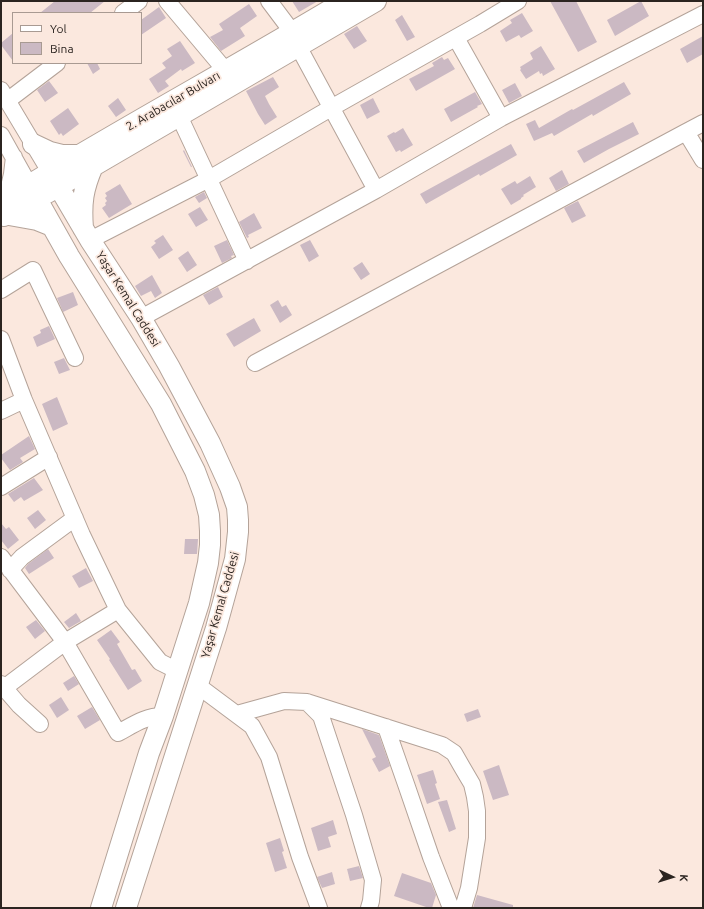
<!DOCTYPE html>
<meta charset="utf-8">
<style>
body{margin:0}
#map{position:relative;width:704px;height:909px;overflow:hidden;background:#fbe8de;font-family:Ubuntu,sans-serif}
canvas{display:block}
.frame{position:absolute;inset:0;border:2px solid #2b2420;pointer-events:none}
.legend{position:absolute;left:12px;top:12px;width:130px;height:52px;box-sizing:border-box;background:#fbe8de;border:1px solid #a89a92;margin:0;padding:5px 7px;list-style:none;font-size:12px;color:#2b2420}
.legend li{display:flex;align-items:center;gap:8px;height:20px}
.legend b{width:20px;border:1px solid #a89a92}
.north{position:absolute;left:652px;top:857px;width:40px;height:40px;-webkit-text-stroke:3px #fbe8de;paint-order:stroke;rotate:94deg;font-size:11px;font-weight:700;line-height:16px;text-align:center;color:#2b2420}
.north::after{content:'';display:block;margin:auto;width:14px;height:18px;background:#2b2420;clip-path:polygon(50% 0,100% 100%,50% 72%,0 100%)}
</style>
<div id="map">
<canvas width="704" height="909"></canvas>
<div class="frame"></div>
<ul class="legend">
<li><b style="height:5px;background:#fff"></b>Yol</li>
<li><b style="height:11px;background:#cbb9c3"></b>Bina</li>
</ul>
<div class="north">K</div>
</div>
<script>
const ctx = document.querySelector('canvas').getContext('2d');
ctx.lineJoin = 'round';
function fill(path, color) {
  ctx.fillStyle = color;
  ctx.fill(path, 'evenodd');
}
function trace(path, color, width, dash) {
  ctx.strokeStyle = color;
  ctx.lineWidth = width;
  ctx.lineCap = dash ? 'butt' : 'round';
  ctx.setLineDash(dash || []);
  ctx.stroke(path);
}
function label(font, color, halo, rows, align = 'center') {
  ctx.font = font + ' Ubuntu,sans-serif';
  ctx.lineWidth = 3.5;
  ctx.setLineDash([]);
  ctx.textBaseline = 'middle';
  ctx.strokeStyle = halo;
  ctx.fillStyle = color;
  for (const [text, x, y, turn = 0] of rows) {
    ctx.save();
    ctx.translate(x, y);
    ctx.rotate((+turn || 0) * Math.PI / 180);
    ctx.textAlign = isNaN(turn) ? turn : align;
    if (halo) ctx.strokeText(text, 0, 0);
    ctx.fillText(text, 0, 0);
    ctx.restore();
  }
}
const building = new Path2D(`
 M55,1H105L90,13H40Z
 M292,1H318L299,12Z
 M550,1H576L597,42L578,52Z
 M641,1L649,16L615,36L607,20Z
 M249,4L257,16L240,28L245,36L221,51L210,37L223,30L219,24Z
 M159,7L166,18L141,35V20Z
 M522,13L533,31L521,38L519,35L506,42L500,31L512,23L510,20Z
 M402,15L415,37L407,41L395,20Z
 M357,26L367,41L354,49L344,34Z
 M13,33V61L1,45V43Z
 M703,36V54L687,63L680,49Z
 M180,41L195,63L182,71L181,69L165,81L169,86L158,93L149,79L166,68L162,63L172,56L167,49Z
 M541,46L555,69L543,76L542,73L540,74L539,71L526,79L520,70L521,69L520,67L533,59L530,53Z
 M442,57L444,60L448,58L455,69L416,91L409,79L434,66L432,63Z
 M87,63H97L100,69L93,74Z
 M273,77L279,87L265,96L269,104L277,117L265,125L258,114L246,91Z
 M49,81L58,93L45,102L37,90Z
 M624,82L631,94L593,116L592,114L554,136L552,133L534,141L526,124L535,120L539,128L572,109L573,110Z
 M515,83L522,96L509,103L502,90Z
 M475,92L482,104L477,106L478,107L451,122L444,109Z
 M118,98L126,110L116,117L108,106Z
 M373,98L380,112L367,119L360,105Z
 M68,108L79,124L63,136L61,133L59,135L50,121Z
 M633,122L639,134L609,149L584,163L577,151Z
 M403,128L413,145L401,152L400,150L396,152L387,136L394,132L395,133Z
 M511,144L517,155L480,176L479,174L426,204L420,194Z
 M184,150L192,167H191L183,151Z
 M562,170L569,184L556,191L549,178Z
 M530,176L536,187L523,195L524,196L521,198V199L511,205L501,189L515,181L517,184Z
 M120,184L132,204L109,218L102,208L106,205L105,203L107,201L105,198L107,196L105,193Z
 M204,192L207,198L199,203L195,197Z
 M578,201L586,216L572,223L564,208Z
 M200,207L208,220L196,227L188,214Z
 M254,213L262,228L248,235L249,237L247,238L239,222Z
 M163,235L173,250L159,259L151,247L156,243L154,241Z
 M227,240L234,255L231,256L232,258L222,263L214,246Z
 M310,240L319,256L309,262L300,245Z
 M188,251L197,265L187,272L178,258Z
 M362,262L370,274L361,280L353,268Z
 M152,275L162,293L155,298L151,291L141,296L135,286Z
 M218,287L223,297L209,305L203,295Z
 M73,292L78,305L63,312L57,298Z
 M278,300L282,307L286,305L292,315L280,323L270,305Z
 M254,318L261,331L234,347L226,334Z
 M49,326L55,339L37,347L33,337L41,333L40,330Z
 M64,358L70,370L59,374L54,362Z
 M57,397L68,424L53,431L42,404Z
 M29,436L35,449L20,458L23,462L10,470L1,458V455Z
 M34,478L43,490L24,501L21,497L14,502L8,494Z
 M38,510L46,520L35,529L27,518Z
 M1,523L6,529L9,527L19,540L8,549L1,540Z
 M185,539H198L197,554H184Z
 M48,549L54,558L29,574L25,568L28,564Z
 M86,568L93,581L79,588L72,576Z
 M76,613L81,621L69,628L64,622Z
 M36,620L45,631L35,639L26,627Z
 M111,630L120,642L117,644L132,670L135,669L142,681L128,690L109,660L110,659L97,640Z
 M74,676L79,684L68,691L63,683Z
 M61,697L69,710L57,718L49,705Z
 M92,707L100,720L85,729L77,716Z
 M478,709L481,717L467,722L464,714Z
 M362,729L379,735L390,766L379,772L372,759L376,757Z
 M499,765L509,795L493,800L483,771Z
 M433,770L437,783L435,784L440,799L427,804L417,775Z
 M447,800L456,829L449,832L438,802Z
 M333,820L337,834L328,837L331,847L318,851L311,828Z
 M280,838L284,851L282,852L287,868L275,872L266,843Z
 M359,866L363,878L350,881L347,869Z
 M332,872L335,884L322,888L317,877Z
 M402,873L431,883L436,895L432,908H429L394,896Z
 M477,895L513,905V908H473Z`);
const minor = new Path2D(`
 M167,1L225,70
 M269,1L293,33L298,46L376,190
 M123,13L139,1
 M456,38L501,118
 M1,90L50,172
 M7,101L57,63
 M181,120L247,261
 M703,123L686,132L703,160
 M1,135L29,185L1,202
 M1,202L9,187L12,174L14,157
 M4,218L36,199
 M90,240L209,179L331,108L480,24L518,1
 M1,290L33,270L75,358
 M141,318L376,190L501,118L703,14
 M1,339L24,400L82,535L118,610L160,662L178,671
 M255,363L686,132
 M1,411L24,400
 M1,487L49,457
 M1,557L65,642L118,733C133,725 145,716 163,716
 M10,570L22,557L75,518
 M1,684L19,705L40,724
 M197,685L252,726L269,757L300,857L319,908
 M4,688L65,642L118,610
 M307,702L321,716L354,815L373,880L371,901L369,908
 M237,714L284,701L307,702L442,745L454,753L462,767L472,784L475,797L477,811V838L469,888L463,908
 M386,727L407,787L431,857L451,908`);
const major = new Path2D(`
 M33,144L50,152L62,155H80
 M50,172L90,240L141,318L169,366L210,443L230,487L237,507L238,520V532L235,559L216,628L126,908
 M47,193L376,1
 M9,215L37,220L52,226
 M83,228C81,203 83,189 93,166
 M101,908L149,753L163,716L199,603L208,563L210,545V531L209,515L204,495L195,471L161,404L69,256L29,185C133,122 240,64 345,1`);
const streetNames = [
 ["2. Arabacılar Bulvarı",173,101,-30],
 ["Yaşar Kemal Caddesi",128,299,58],
 ["Yaşar Kemal Caddesi",220,605,-74]
];
fill(building, '#cbb9c3');
trace(minor, '#b4a399', 18);
trace(major, '#b4a399', 22);
trace(minor, '#fff', 16);
trace(major, '#fff', 20);
label('12px', '#2b2420', '#fbe8de', streetNames);
</script>
